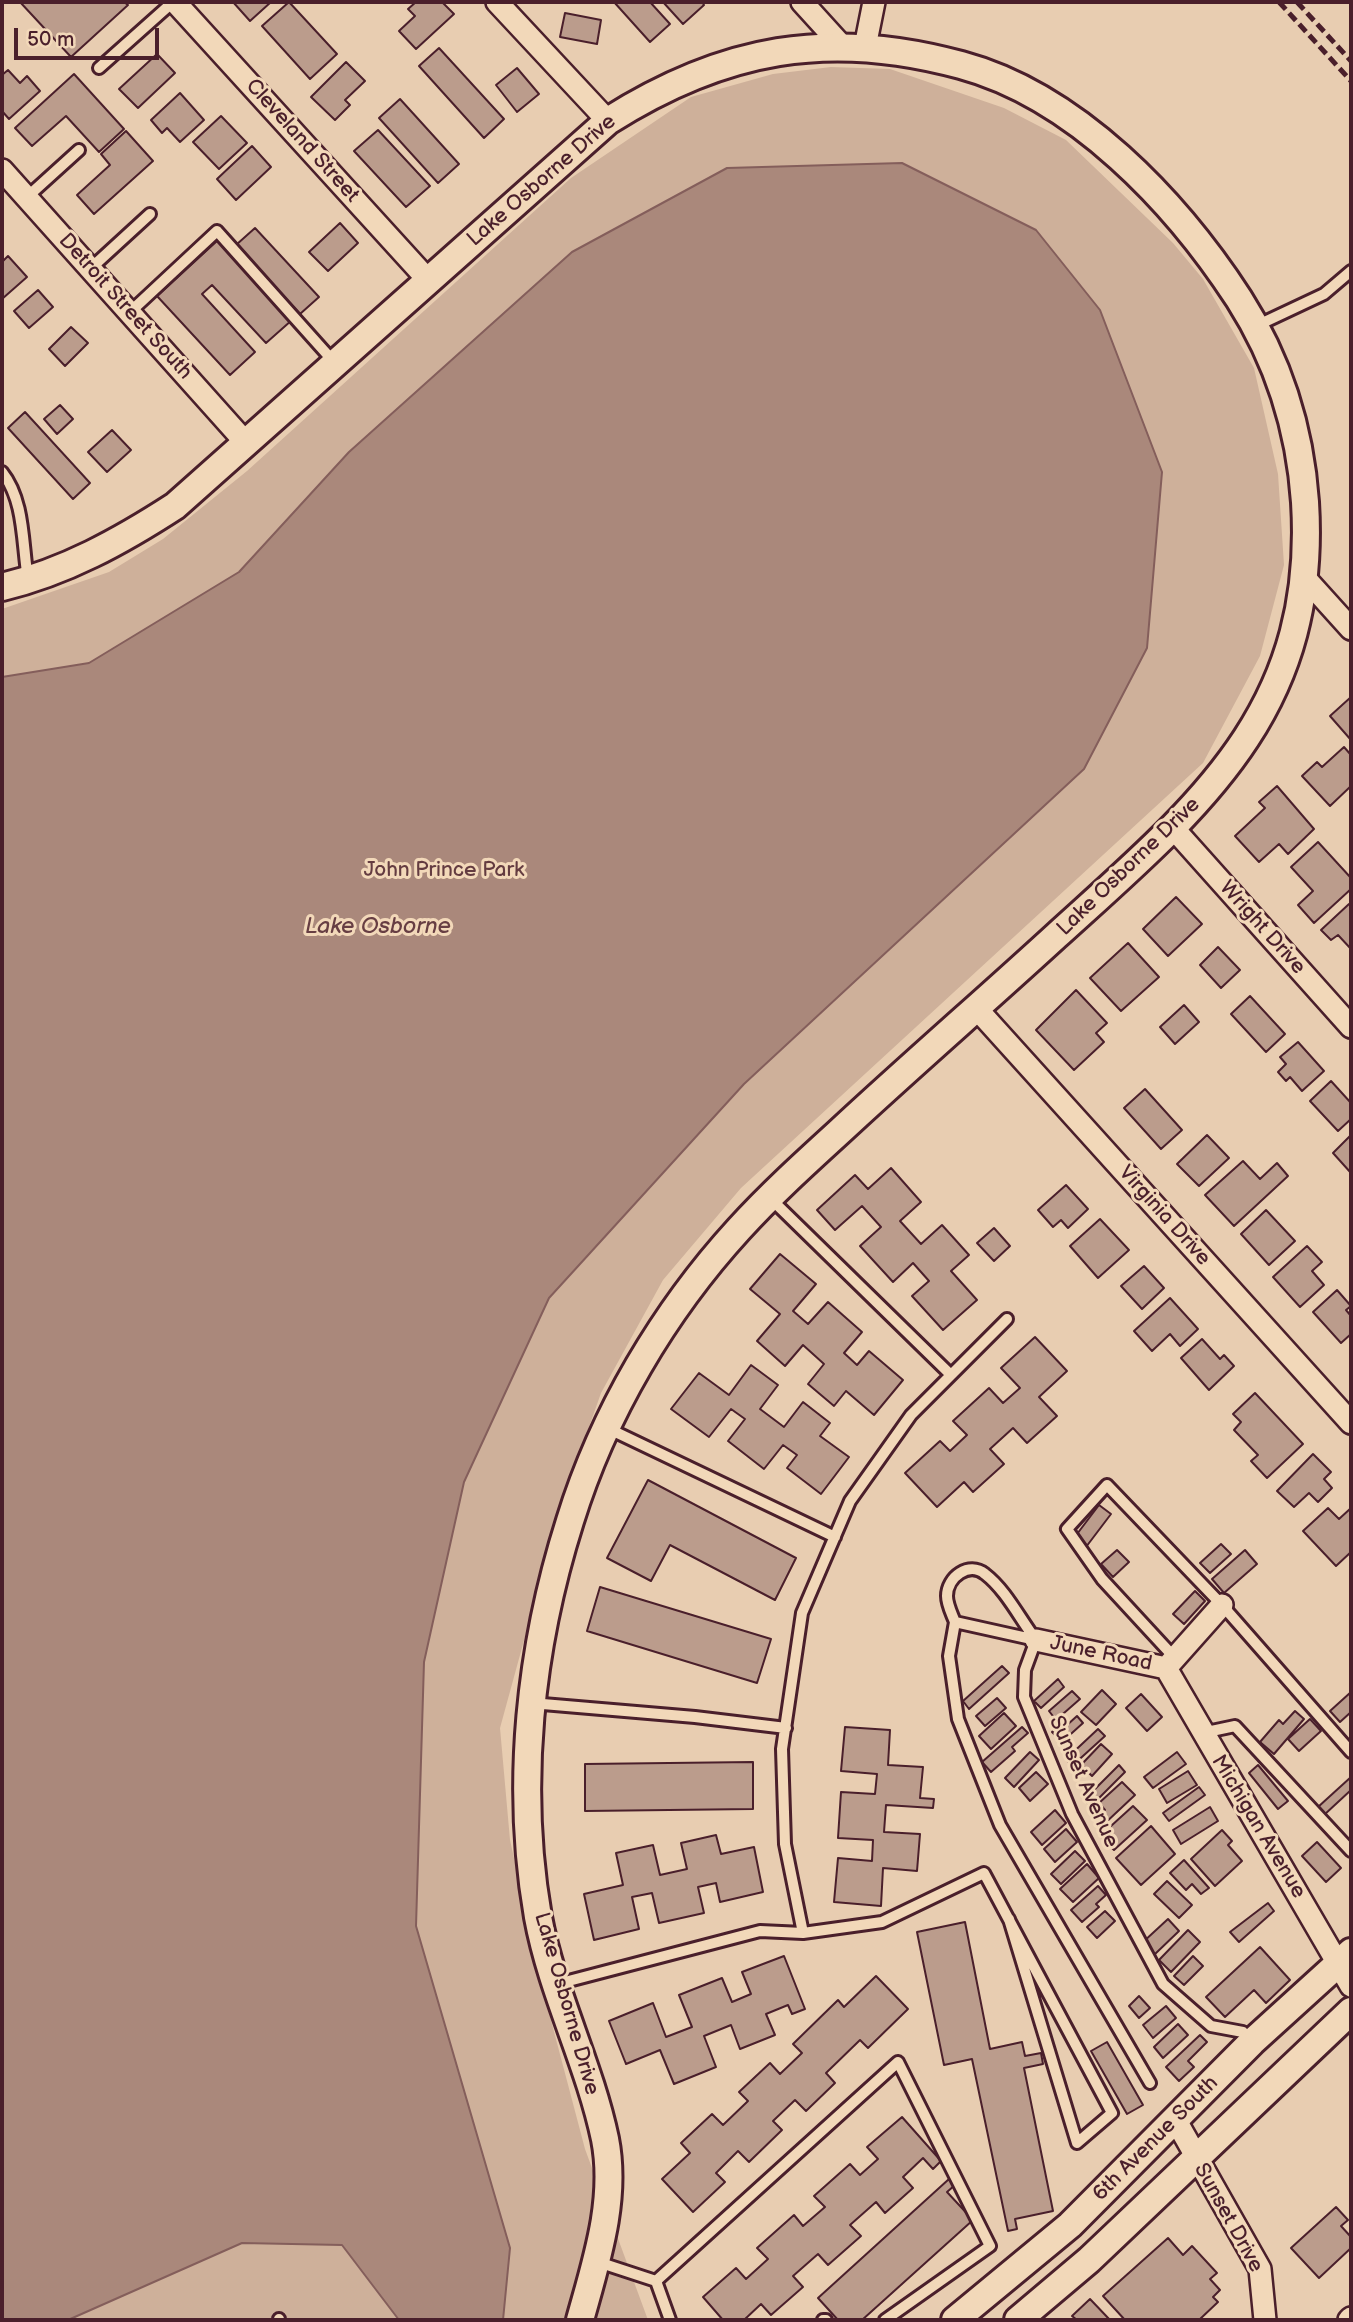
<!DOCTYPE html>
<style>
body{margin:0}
#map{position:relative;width:1353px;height:2322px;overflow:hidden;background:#e8cdb1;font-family:"Balsamiq Sans",sans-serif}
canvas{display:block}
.frame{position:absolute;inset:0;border:4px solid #4a1f2b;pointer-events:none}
.scale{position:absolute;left:14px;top:28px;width:145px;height:32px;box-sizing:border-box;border:4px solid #4a1f2b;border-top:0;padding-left:9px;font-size:21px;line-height:24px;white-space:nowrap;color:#4a1f2b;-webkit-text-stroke:5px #f2d8b9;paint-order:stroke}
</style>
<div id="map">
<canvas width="1353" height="2322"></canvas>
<div class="frame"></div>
<div class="scale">50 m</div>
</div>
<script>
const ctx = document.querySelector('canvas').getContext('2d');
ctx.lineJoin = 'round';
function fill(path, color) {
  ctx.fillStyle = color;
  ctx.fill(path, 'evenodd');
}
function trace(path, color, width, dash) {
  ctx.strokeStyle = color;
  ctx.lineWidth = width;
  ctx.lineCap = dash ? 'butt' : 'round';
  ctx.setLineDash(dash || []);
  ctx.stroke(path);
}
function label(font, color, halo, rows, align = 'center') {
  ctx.font = font + ' "Balsamiq Sans",sans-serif';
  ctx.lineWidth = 6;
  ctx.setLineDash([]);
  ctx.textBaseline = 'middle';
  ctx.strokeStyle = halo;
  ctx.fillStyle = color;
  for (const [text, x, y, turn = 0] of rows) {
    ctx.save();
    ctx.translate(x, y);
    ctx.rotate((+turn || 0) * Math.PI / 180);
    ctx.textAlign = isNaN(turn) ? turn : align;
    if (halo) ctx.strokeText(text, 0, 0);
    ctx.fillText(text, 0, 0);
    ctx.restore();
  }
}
const green = new Path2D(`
 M831,67L890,69L1004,108L1066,140L1173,243L1203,279L1254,368L1278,474L1284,565L1260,656L1203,763L741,1188L663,1280L601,1393L560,1509L500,1728L510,1840L543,1990L585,2149L648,2320H2V609L109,572L163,539L247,471L571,178L691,97L773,74Z`);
const water = new Path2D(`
 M902,163L1036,230L1100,310L1162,472L1147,648L1084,769L744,1084L549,1298L464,1482L424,1662L416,1926L510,2248L503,2320H399L342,2245L242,2243L68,2320H2V677L89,663L239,572L349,452L572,252L727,168Z`);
const building = new Path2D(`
 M20,2H124L128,5L71,57Z
 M233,2H271L250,21Z
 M289,2L337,54L310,79L262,26Z
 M416,2H442L454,14L416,49L399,31L415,16L408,9Z
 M614,2H650L670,24L650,42Z
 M663,2H702L704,5L683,24Z
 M565,13L601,20L597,44L560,37Z
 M439,48L504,119L484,138L419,66Z
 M157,54L175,73L138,108L119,89Z
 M346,62L365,81L345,100L350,105L335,120L311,97Z
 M517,68L539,94L517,112L496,85Z
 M8,70L20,83L27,76L40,91L9,119L2,111V75Z
 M74,74L124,129L99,152L66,116L32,146L15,128Z
 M180,93L204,120L180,142L167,128L162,133L151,120Z
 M400,99L459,164L438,183L379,118Z
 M221,116L247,143L219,169L193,142Z
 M378,130L430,186L406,207L354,151Z
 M126,131L153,161L94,214L77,195L110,165L101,154Z
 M252,146L271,167L236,200L217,179Z
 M340,223L358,243L328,271L309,252Z
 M255,228L319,297L300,314L236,245Z
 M218,240L292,320L266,343L212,285L202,294L255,352L230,375L157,296Z
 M8,256L27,277L2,299V262Z
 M38,290L53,307L29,328L14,311Z
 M71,327L88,343L65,366L49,349Z
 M60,405L73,419L57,434L44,419Z
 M25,412L90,483L73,499L8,428Z
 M112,430L131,450L107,472L88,452Z
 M1351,697V740L1330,716Z
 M1344,747L1351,755V786L1330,806L1302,776L1317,762L1322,767Z
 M1277,786L1314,829L1288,854L1279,844L1259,862L1235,836L1265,808L1259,802Z
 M1318,842L1351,878V889L1314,923L1298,905L1313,891L1291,867Z
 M1176,897L1202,924L1168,956L1143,929Z
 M1349,904L1351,906V949L1338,935L1331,940L1321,930Z
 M1128,943L1159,977L1121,1011L1090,978Z
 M1218,947L1240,970L1221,988L1200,965Z
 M1076,990L1107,1023L1096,1033L1104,1042L1074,1070L1036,1030Z
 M1250,996L1285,1034L1266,1052L1231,1014Z
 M1184,1005L1199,1022L1175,1044L1160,1027Z
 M1298,1042L1324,1071L1302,1091L1290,1077L1286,1081L1278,1072L1286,1064L1280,1057Z
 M1331,1081L1351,1103V1119L1338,1131L1310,1101Z
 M1145,1089L1182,1130L1161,1149L1124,1108Z
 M1207,1135L1229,1158L1199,1186L1177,1164Z
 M1351,1135V1173L1333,1153Z
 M1243,1161L1260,1179L1277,1163L1288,1176L1234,1226L1205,1195Z
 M891,1168L921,1202L900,1221L921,1244L942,1225L969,1255L951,1271L977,1300L943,1330L912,1296L929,1281L913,1263L893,1282L860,1246L881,1227L862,1206L835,1230L817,1210L855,1175L868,1189Z
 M1066,1185L1088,1209L1068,1228L1061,1220L1053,1227L1038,1210Z
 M1266,1210L1295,1241L1269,1265L1241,1234Z
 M1100,1219L1129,1250L1098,1278L1070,1246Z
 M994,1228L1010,1246L994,1261L977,1243Z
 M1307,1246L1322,1262L1312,1271L1324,1285L1300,1307L1273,1277Z
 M780,1254L816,1284L793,1311L808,1324L828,1302L862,1332L844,1353L857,1365L869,1351L903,1380L874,1415L846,1391L834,1406L808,1384L824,1364L803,1345L785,1366L757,1341L780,1314L750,1289Z
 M1144,1266L1164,1288L1142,1309L1121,1286Z
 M1337,1290L1351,1306L1346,1310L1351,1316V1334L1341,1343L1313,1312Z
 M1170,1298L1198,1329L1180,1346L1170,1334L1152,1351L1134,1331Z
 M1035,1337L1067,1371L1039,1397L1057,1416L1027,1443L1013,1428L990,1449L1004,1464L973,1492L964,1482L937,1507L905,1473L940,1441L950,1451L967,1435L953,1421L989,1388L1003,1403L1020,1388L1001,1368Z
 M1202,1339L1220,1359L1224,1355L1234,1366L1209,1390L1181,1358Z
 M751,1365L778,1385L760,1409L784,1427L803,1402L830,1423L820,1436L849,1457L821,1494L787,1468L797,1455L783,1445L764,1469L728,1441L745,1419L731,1409L709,1437L671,1409L699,1373L729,1395Z
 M1255,1393L1303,1444L1267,1478L1251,1461L1258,1455L1234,1430L1241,1422L1233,1414Z
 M1313,1454L1331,1472L1324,1479L1332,1488L1318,1502L1309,1493L1294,1507L1277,1491Z
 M648,1480L796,1558L775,1600L670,1545L651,1581L607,1558Z
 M1099,1505L1111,1514L1086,1547L1074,1538Z
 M1328,1508L1339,1519L1351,1508V1552L1336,1566L1303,1531Z
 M1221,1544L1231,1554L1210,1573L1200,1563Z
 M1117,1550L1129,1562L1113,1577L1101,1564Z
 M1245,1550L1257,1564L1224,1593L1212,1579Z
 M600,1587L771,1639L757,1683L587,1631Z
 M1195,1591L1205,1601L1184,1624L1173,1614Z
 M1002,1666L1009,1673L969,1709L963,1701Z
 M1058,1679L1064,1687L1041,1708L1034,1701Z
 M1102,1690L1116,1704L1096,1725L1081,1712Z
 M1072,1691L1080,1699L1056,1720L1049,1711Z
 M1351,1692V1712L1340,1722L1330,1711Z
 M1141,1694L1162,1717L1147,1731L1126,1708Z
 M997,1698L1006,1708L985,1726L976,1716Z
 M1295,1711L1304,1719L1274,1754L1260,1742L1279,1720L1283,1724Z
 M1004,1713L1016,1726L991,1749L979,1736Z
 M1077,1716L1083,1723L1062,1742L1052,1732L1062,1722L1066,1726Z
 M1310,1719L1321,1731L1299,1751L1288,1739Z
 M845,1727L890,1730L888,1765L923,1767L920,1798L934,1799L933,1808L886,1805L884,1832L920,1834L917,1871L883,1868L881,1906L834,1902L838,1858L872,1861L873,1840L838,1838L841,1792L875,1794L877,1774L841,1771Z
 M1022,1727L1028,1733L1012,1747L1015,1751L991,1772L982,1762Z
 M1098,1729L1105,1736L1072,1766L1066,1759Z
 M1101,1744L1112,1754L1092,1776L1081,1765Z
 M1030,1752L1039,1760L1014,1787L1005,1778Z
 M1177,1752L1186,1764L1153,1788L1144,1777Z
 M753,1762V1809L585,1811V1764Z
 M1119,1765L1125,1772L1091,1806L1084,1800Z
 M1258,1765L1288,1801L1278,1809L1249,1773Z
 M1188,1771L1197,1785L1167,1803L1159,1789Z
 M1036,1772L1048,1784L1030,1801L1019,1788Z
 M1351,1777V1790L1324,1815L1318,1807Z
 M1122,1782L1135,1795L1102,1826L1095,1819L1105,1810L1099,1803Z
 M1199,1787L1205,1795L1169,1821L1163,1813Z
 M1133,1806L1147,1820L1114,1850L1100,1836Z
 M1210,1807L1218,1821L1181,1844L1173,1830Z
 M1055,1810L1066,1823L1042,1845L1031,1832Z
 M1151,1826L1175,1854L1141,1885L1116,1858Z
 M1066,1829L1077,1842L1055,1862L1044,1849Z
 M1222,1830L1232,1841L1228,1845L1242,1861L1215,1886L1191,1859Z
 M716,1835L721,1854L754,1847L763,1892L720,1902L716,1883L698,1887L704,1913L659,1923L652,1893L632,1897L639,1929L594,1940L584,1894L623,1885L616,1853L653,1845L660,1875L687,1869L681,1843Z
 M1317,1842L1341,1868L1326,1882L1302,1856Z
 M1075,1851L1085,1861L1061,1884L1051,1874Z
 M1184,1860L1209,1888L1201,1894L1192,1884L1186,1890L1170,1873Z
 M1087,1864L1099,1878L1073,1902L1060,1889Z
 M1167,1881L1192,1905L1179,1918L1154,1894Z
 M1098,1886L1106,1895L1096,1904L1099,1907L1082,1922L1071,1910Z
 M1268,1903L1274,1911L1239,1942L1230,1932Z
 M1105,1911L1115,1921L1097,1938L1087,1927Z
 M1168,1919L1179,1931L1154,1955L1142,1943Z
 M965,1922L990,2049L1022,2042L1025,2056L1041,2053L1043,2064L1024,2068L1053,2211L1015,2219L1017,2229L1008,2231L972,2059L944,2065L917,1932Z
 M1188,1930L1200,1942L1171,1972L1159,1960Z
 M1260,1947L1290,1980L1266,2003L1254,1990L1225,2017L1206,1997Z
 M784,1956L805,2009L792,2014L788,2005L766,2014L775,2035L740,2049L731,2025L704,2036L716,2067L674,2084L660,2050L626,2064L609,2021L653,2003L666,2037L692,2027L679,1995L722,1978L732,2002L751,1994L742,1972Z
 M1193,1956L1203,1966L1184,1985L1174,1976Z
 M876,1976L908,2009L868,2048L860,2040L826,2073L835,2083L806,2111L795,2100L773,2121L782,2130L749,2162L738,2151L716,2173L725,2182L693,2212L662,2179L690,2153L681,2143L712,2114L723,2125L748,2101L739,2092L770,2063L780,2074L802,2053L793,2044L838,2000L844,2007Z
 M1139,1996L1150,2008L1139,2018L1129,2006Z
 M1166,2006L1176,2018L1153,2038L1143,2025Z
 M1178,2024L1188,2035L1163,2058L1154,2047Z
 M1200,2035L1207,2042L1188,2061L1194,2067L1179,2081L1166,2067Z
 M1107,2042L1143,2105L1127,2114L1091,2051Z
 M902,2117L941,2161L933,2169L923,2158L903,2177L913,2188L885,2213L876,2202L850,2225L861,2236L828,2265L818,2254L793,2276L803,2287L771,2315L761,2304L744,2320H723L703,2297L736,2268L746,2279L768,2259L757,2248L794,2215L803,2226L825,2207L814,2196L850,2164L860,2175L878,2159L867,2147Z
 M949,2179L955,2185L947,2192L973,2220L862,2320H838L818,2298Z
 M1336,2207L1348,2220L1341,2226L1351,2237V2248L1319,2278L1291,2248Z
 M1168,2238L1183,2255L1192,2246L1217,2273L1210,2279L1220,2290L1213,2297L1218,2302L1199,2320H1125L1103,2296Z
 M1090,2299L1110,2320H1077L1072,2316Z`);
const service = new Path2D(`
 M99,68L173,2
 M26,198L79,150
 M90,269L150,214
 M129,313L217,231L334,362
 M1256,326L1324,294L1351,271
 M2,472C25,501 22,544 28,579
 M770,1198L951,1375
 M607,1428L835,1537
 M955,1622C952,1614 947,1605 947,1596C947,1577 969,1561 985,1574C1006,1590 1020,1619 1036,1640L1025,1670L1024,1697L1072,1814L1163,1984L1211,2026L1243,2032L1252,2042
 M1036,1640L955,1622L949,1656L958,1719L1000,1825L1150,2083
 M1173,1656L1102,1579L1067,1529L1107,1485L1222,1605L1351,1752
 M531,1703L695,1717L786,1728
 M1202,1733L1235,1726L1351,1851
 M803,1933L785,1844L782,1749L802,1613L850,1501L911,1415L1007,1319
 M557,1984L760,1931L803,1933L882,1922L984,1873L1112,2113L1077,2143L1009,1919
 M598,2262L656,2281L898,2062L990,2246L885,2320
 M656,2281L670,2320
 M279,2320V2319
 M823,2320H826`);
const minor = new Path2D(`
 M175,2L429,281
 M497,2L608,121
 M802,2L842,46
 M865,47L874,2
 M2,170L247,444
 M1305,578L1351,629
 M1174,829L1351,1027
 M977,1009L1351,1423
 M1036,1640L1166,1668L1222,1605
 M1166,1668L1351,1986
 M1175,2119L1260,2269L1265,2320
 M1349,2320L1351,2318`);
const tertiary = new Path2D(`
 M2,587C65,572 121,541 175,506L608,121C723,48 829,29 961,65C1076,96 1176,202 1239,299C1278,360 1300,429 1305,502C1318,712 1198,807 1056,936C984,1002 910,1066 838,1133C804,1164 770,1195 739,1229C664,1311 603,1414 570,1521C530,1647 515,1785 538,1917C552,1993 589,2063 605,2139C617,2200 596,2262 580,2320
 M955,2320L1070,2225L1252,2042L1351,1952
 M1018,2320L1089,2260L1351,2011`);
const rail = new Path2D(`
 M1279,2L1351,81
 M1297,2L1351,61`);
const streetNames = [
 ["Cleveland Street",302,141,48],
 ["Lake Osborne Drive",542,181,-41],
 ["Detroit Street South",125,307,48],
 ["Lake Osborne Drive",1129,867,-44],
 ["Wright Drive",1262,928,48],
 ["Virginia Drive",1164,1216,48],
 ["June Road",1101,1654,12],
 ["Sunset Avenue",1083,1782,66],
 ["Michigan Avenue",1258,1827,59],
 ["Lake Osborne Drive",566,2004,74],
 ["6th Avenue South",1156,2139,-45],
 ["Sunset Drive",1228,2218,61]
];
const parkNames = [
 ["John Prince Park",444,871]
];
const waterNames = [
 ["Lake Osborne",378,927]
];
fill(green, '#ceb09a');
fill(water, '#aa887b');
trace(water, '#845e5b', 2);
fill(building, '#bb9c8c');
trace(building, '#4a1f2b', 2);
trace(service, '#4a1f2b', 16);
trace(minor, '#4a1f2b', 26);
trace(tertiary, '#4a1f2b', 32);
trace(service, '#f2d8b9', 10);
trace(minor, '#f2d8b9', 21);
trace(tertiary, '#f2d8b9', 26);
trace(rail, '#4a1f2b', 5, [10, 5]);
label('21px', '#4a1f2b', '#f2d8b9', streetNames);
label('21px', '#643c41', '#f2d8b9', parkNames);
label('italic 23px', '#673e43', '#f2d8b9', waterNames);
</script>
